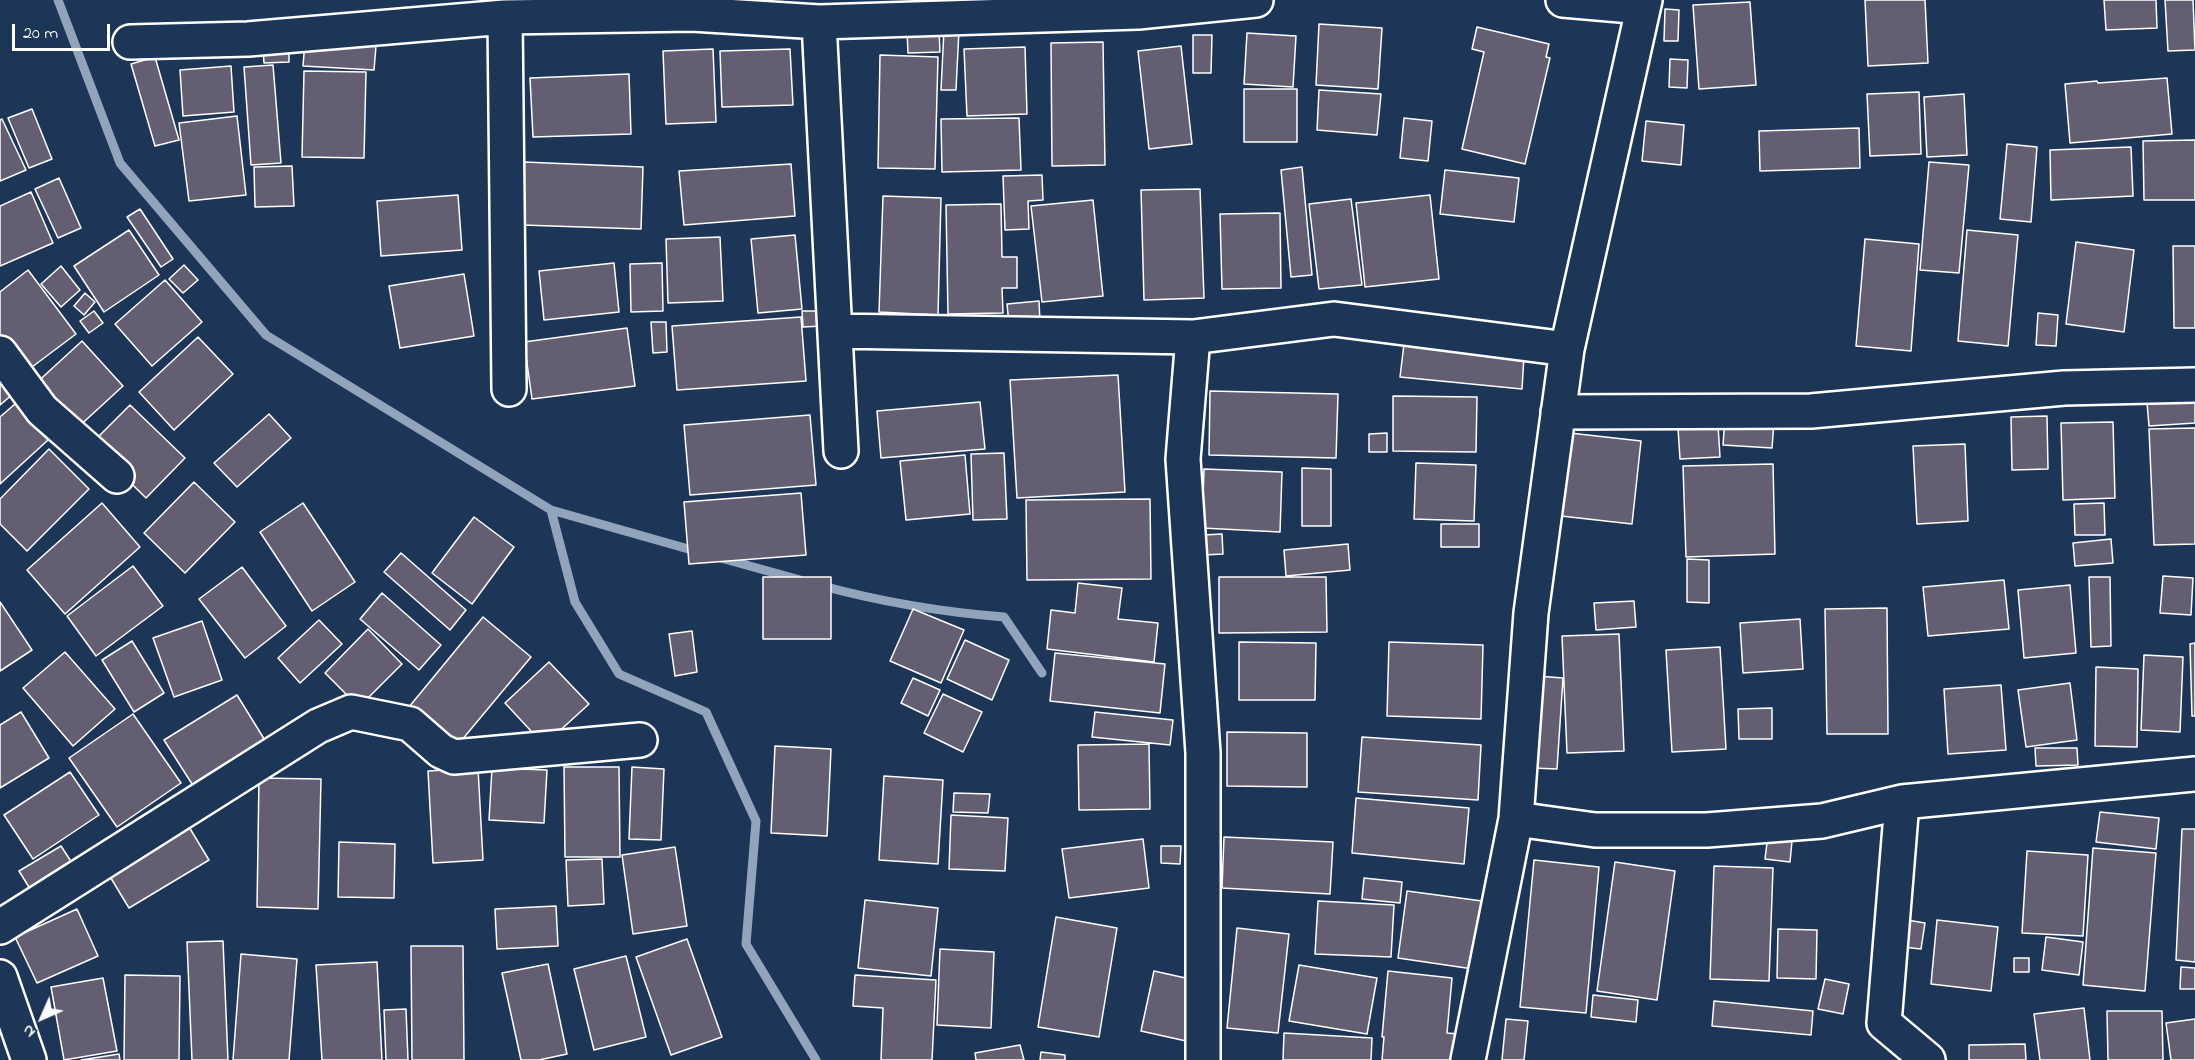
<!DOCTYPE html>
<style>
body{margin:0}
#map{position:relative;width:2195px;height:1060px;overflow:hidden;background:#1d3557;font-family:"Indie Flower",sans-serif}
canvas{display:block}
.north{position:absolute;left:12px;top:988px;width:60px;height:60px;-webkit-text-stroke:4px #1d3557;paint-order:stroke;rotate:225deg;font-size:16px;font-weight:700;line-height:24px;text-align:center;color:#fff}
.north::after{content:'';display:block;margin:auto;width:21px;height:27px;background:#fff;clip-path:polygon(50% 0,100% 100%,50% 72%,0 100%)}
.scale{position:absolute;left:12px;top:24px;width:98px;height:27px;box-sizing:border-box;border:3px solid #fff;border-top:0;padding-left:8px;font-size:18px;line-height:21px;white-space:nowrap;color:#fff;-webkit-text-stroke:4px #1d3557;paint-order:stroke}
</style>
<div id="map">
<canvas width="2195" height="1060"></canvas>
<div class="north">N</div>
<div class="scale">20 m</div>
</div>
<script>
const ctx = document.querySelector('canvas').getContext('2d');
ctx.lineJoin = 'round';
function trace(path, color, width, dash) {
  ctx.strokeStyle = color;
  ctx.lineWidth = width;
  ctx.lineCap = dash ? 'butt' : 'round';
  ctx.setLineDash(dash || []);
  ctx.stroke(path);
}
function fill(path, color) {
  ctx.fillStyle = color;
  ctx.fill(path, 'evenodd');
}
const stream = new Path2D(`
 M58,0L120,163L266,335L551,510L699,552
 M551,510L575,602L619,674L706,712L756,821L746,944L816,1060
 M721,558L800,580
 M819,585C881,602 941,612 1004,617L1042,673`);
const building = new Path2D(`
 M1865,0H1925L1928,63L1868,66Z
 M2104,0H2156L2157,28L2106,30Z
 M2165,0H2193L2195,50L2168,51Z
 M1750,2L1756,85L1699,89L1693,5Z
 M1665,9L1679,10L1678,41H1664Z
 M1319,24L1382,28L1378,89L1316,85Z
 M1477,27L1549,44L1546,57L1550,58L1525,164L1462,149L1484,52L1472,49Z
 M944,29L959,30L956,90H941Z
 M939,30L940,52L908,53L907,31Z
 M1247,33L1296,36L1293,87L1244,84Z
 M1193,35H1212L1211,73H1193Z
 M305,41L376,46L374,70L303,66Z
 M1103,42L1105,165L1052,166L1051,43Z
 M1181,46L1192,144L1149,149L1138,51Z
 M289,47V62L264,63L263,48Z
 M1025,47L1027,114L967,116L964,49Z
 M713,49L716,122L666,124L663,51Z
 M790,49L793,105L722,107L720,51Z
 M880,55L938,57L935,169L878,168Z
 M155,57L179,140L155,146L131,64Z
 M1670,59L1688,60L1687,88L1669,87Z
 M273,65L281,163L251,165L244,67Z
 M231,66L234,112L183,116L180,70Z
 M304,71L366,72L364,158L302,157Z
 M629,74L631,134L533,137L530,78Z
 M2167,78L2172,134L2070,143L2065,84L2097,81L2098,83Z
 M1244,89H1297V142H1244Z
 M1319,90L1381,94L1377,135L1317,130Z
 M1919,92L1921,154L1870,156L1867,94Z
 M1964,94L1967,155L1927,157L1924,97Z
 M32,109L52,159L29,168L8,118Z
 M237,116L246,195L189,201L179,123Z
 M1019,118L1021,170L942,172L941,119Z
 M1404,118L1432,121L1428,161L1400,158Z
 M2,119L26,170L0,181V120Z
 M1646,121L1684,125L1681,165L1642,161Z
 M1859,128L1860,168L1760,171L1759,131Z
 M2195,140V200H2144L2143,141Z
 M2007,144L2037,147L2031,222L2000,219Z
 M2131,147L2133,196L2051,200L2050,150Z
 M524,162L643,167L641,229L522,225Z
 M1929,162L1969,165L1959,273L1920,270Z
 M791,164L795,216L684,225L679,171Z
 M292,166L294,206L255,207L254,167Z
 M1302,167L1312,275L1291,277L1281,170Z
 M1445,170L1519,178L1514,222L1440,214Z
 M1042,175L1043,200L1028,201L1029,229L1005,230L1003,176Z
 M59,178L81,228L58,238L35,189Z
 M1200,189L1204,298L1144,300L1141,190Z
 M31,192L53,243L0,266V206Z
 M458,195L462,250L381,256L377,201Z
 M1430,195L1439,279L1365,287L1356,203Z
 M883,196L941,198L938,315L879,312Z
 M1351,199L1362,285L1319,289L1309,204Z
 M1093,200L1103,296L1042,302L1031,206Z
 M1001,204L1002,257H1017V288H1002L1003,313L948,314L946,205Z
 M140,209L173,259L161,267L127,217Z
 M1280,213L1281,288L1222,289L1220,214Z
 M129,230L159,275L104,312L74,266Z
 M1967,230L2018,235L2008,346L1958,341Z
 M795,235L802,309L758,313L751,239Z
 M720,237L723,301L668,303L666,239Z
 M1865,239L1919,244L1911,351L1856,346Z
 M2076,242L2134,250L2124,332L2066,324Z
 M2173,246H2195V328H2174Z
 M614,263L619,312L544,320L539,271Z
 M662,263L663,311L631,312L630,264Z
 M184,265L198,280L183,293L169,279Z
 M61,266L80,290L61,307L41,284Z
 M28,270L76,334L24,373L0,342V292Z
 M464,274L474,336L400,348L389,286Z
 M165,280L202,322L152,366L115,324Z
 M85,293L95,302L84,315L74,306Z
 M1039,301L1040,322L1009,324L1007,304Z
 M94,311L103,323L89,333L80,321Z
 M802,311H821L822,326L803,327Z
 M2038,313L2058,315L2056,346L2036,345Z
 M801,317L806,381L677,390L672,326Z
 M651,322H666L667,352L653,353Z
 M627,328L635,386L532,399L524,342Z
 M198,337L233,374L174,430L139,392Z
 M82,341L123,386L75,430L33,386Z
 M1404,344L1524,356L1522,389L1400,377Z
 M1118,375L1125,492L1017,498L1010,380Z
 M0,379L13,394L0,405Z
 M1210,391L1338,394L1336,458L1209,455Z
 M1393,396L1477,397L1476,452L1393,451Z
 M2195,400V423L2149,426L2147,403Z
 M980,402L985,449L881,458L877,411Z
 M15,404L48,440L0,484V417Z
 M130,405L185,458L146,498L91,444Z
 M269,414L291,438L237,487L214,463Z
 M810,415L816,485L690,495L684,425Z
 M2047,416L2048,469L2012,470L2011,417Z
 M1725,418L1774,422L1772,448L1723,445Z
 M2113,422L2115,498L2063,500L2061,423Z
 M1718,425L1720,457L1680,459L1678,428Z
 M2195,428V544L2154,545L2149,429Z
 M1387,433V452H1369V434Z
 M1570,433L1641,441L1632,524L1561,516Z
 M1965,444L1968,521L1917,524L1913,446Z
 M49,449L89,489L27,551L0,524V499Z
 M1004,453L1007,519L973,520L971,454Z
 M965,455L970,514L906,520L900,461Z
 M1416,463L1476,465L1474,521L1414,519Z
 M1773,464L1775,554L1686,557L1683,466Z
 M1302,468L1331,469V526H1302Z
 M1204,469L1282,472L1280,532L1202,528Z
 M194,482L235,522L185,573L144,533Z
 M801,493L806,555L689,564L684,502Z
 M1150,499L1151,579L1027,580L1026,500Z
 M102,503L140,547L65,614L27,570Z
 M303,503L355,582L312,611L260,532Z
 M2104,503L2105,535H2075L2074,504Z
 M474,517L514,547L472,604L432,573Z
 M1441,524H1479V547H1441Z
 M1222,534L1223,554L1204,555L1203,535Z
 M2111,539L2113,563L2075,566L2073,543Z
 M1348,544L1350,570L1286,576L1284,550Z
 M401,553L466,610L450,630L384,572Z
 M1687,559L1709,560V603L1687,602Z
 M133,566L163,606L96,656L67,616Z
 M242,567L286,626L245,658L199,599Z
 M2163,576L2193,578L2191,615L2160,613Z
 M763,577H831V639H763Z
 M1219,577H1326L1327,632L1219,633Z
 M2089,577H2110L2111,646L2091,647Z
 M2004,580L2009,629L1928,636L1923,587Z
 M1078,583L1122,588L1118,619L1158,623L1154,662L1047,649L1051,610L1075,613Z
 M2070,585L2076,653L2024,658L2018,590Z
 M382,593L441,645L419,670L360,619Z
 M1634,601L1636,627L1596,630L1594,603Z
 M0,602L32,650L0,671Z
 M1887,608L1888,734H1827L1825,609Z
 M913,609L964,630L941,683L890,661Z
 M483,617L531,657L451,753L404,713Z
 M1800,619L1803,669L1743,673L1740,623Z
 M319,620L342,644L300,683L278,658Z
 M202,621L222,680L174,697L153,638Z
 M368,629L402,664L359,707L325,673Z
 M692,631L697,672L675,676L669,634Z
 M1619,634L1624,751L1567,753L1562,636Z
 M965,640L1009,660L992,700L947,679Z
 M132,641L164,693L134,712L102,660Z
 M1239,642L1316,643L1315,700H1239Z
 M1389,642L1483,645L1481,719L1387,716Z
 M2195,643V716H2192L2190,644Z
 M1720,647L1726,749L1672,752L1666,650Z
 M65,652L115,709L73,746L23,688Z
 M1055,653L1165,664L1160,713L1050,701Z
 M2144,655L2183,657L2180,732L2141,730Z
 M549,662L589,704L544,745L505,703Z
 M2096,667L2138,669L2137,747L2095,746Z
 M1537,676L1563,678L1557,769L1532,768Z
 M913,678L940,690L928,716L901,703Z
 M2070,683L2077,740L2026,747L2018,690Z
 M2001,685L2006,750L1948,754L1944,689Z
 M943,694L982,712L963,752L924,733Z
 M237,695L266,742L194,787L164,740Z
 M1772,708V739H1739L1738,709Z
 M21,712L49,758L0,788V725Z
 M1095,712L1173,720L1170,745L1092,737Z
 M133,714L181,783L117,827L69,758Z
 M1227,732L1307,733V787L1227,786Z
 M1362,737L1481,745L1478,800L1358,792Z
 M1149,744L1150,809L1079,810L1078,745Z
 M775,746L831,749L827,836L771,833Z
 M2035,748H2077L2078,765L2036,766Z
 M564,767H619L620,857H565Z
 M632,767L664,769L661,840L629,839Z
 M478,768L483,860L433,863L428,771Z
 M492,768L547,770L544,823L489,820Z
 M70,772L99,815L33,859L4,815Z
 M884,776L943,780L938,864L879,860Z
 M259,778L321,779L318,909L257,907Z
 M954,793L990,794L988,813L953,812Z
 M1356,798L1469,808L1464,864L1352,853Z
 M2100,812L2159,818L2156,849L2096,842Z
 M951,815L1008,818L1005,871L949,869Z
 M183,817L209,860L129,908L103,865Z
 M1769,827L1793,830L1790,862L1765,859Z
 M2182,829H2195V962L2176,960Z
 M1224,837L1333,842L1330,894L1222,888Z
 M1143,839L1149,888L1069,898L1062,849Z
 M339,842L395,844L394,898L338,897Z
 M61,846L74,866L32,892L19,871Z
 M1161,846H1181L1180,864L1161,863Z
 M675,847L687,926L633,934L622,855Z
 M2093,848L2156,853L2145,991L2083,985Z
 M2027,851L2088,855L2083,936L2022,933Z
 M602,859L604,904L568,906L566,860Z
 M1534,860L1599,867L1586,1013L1520,1007Z
 M1615,862L1675,871L1657,1000L1597,991Z
 M1714,866L1773,868L1769,981L1710,979Z
 M1364,878L1402,882L1400,903L1362,899Z
 M1407,891L1482,901L1473,969L1398,958Z
 M865,900L938,908L931,976L858,968Z
 M1318,901L1394,905L1391,957L1315,954Z
 M556,906L558,946L497,949L495,909Z
 M77,909L98,956L37,983L15,937Z
 M1056,917L1117,928L1099,1037L1038,1027Z
 M1907,920L1925,923L1921,949L1903,947Z
 M1937,920L1998,927L1991,991L1931,984Z
 M1237,928L1289,934L1278,1033L1227,1028Z
 M1778,929L1817,930L1816,979L1777,978Z
 M2046,937L2083,942L2079,975L2042,970Z
 M687,939L722,1037L671,1055L636,957Z
 M223,941L228,1060H192L187,942Z
 M411,946H463L464,1060H412Z
 M940,949L994,952L991,1028L937,1025Z
 M241,954L297,959L289,1060H233Z
 M626,956L646,1037L594,1050L574,969Z
 M2014,958H2029V972H2014Z
 M377,962L382,1060H322L316,965Z
 M548,964L567,1054L539,1060H521L502,973Z
 M1299,965L1377,978L1367,1034L1289,1021Z
 M2181,967L2195,968V989H2180Z
 M1154,971L1199,981L1186,1041L1141,1031Z
 M1388,971L1452,978L1447,1033L1459,1034L1457,1060H1382L1384,1037H1382Z
 M125,975L180,976L179,1060H124Z
 M855,975L936,980L932,1060H881L883,1008L853,1006Z
 M103,978L117,1051L64,1060L51,987Z
 M1825,979L1849,984L1843,1014L1818,1009Z
 M1593,995L1638,1000L1636,1022L1591,1017Z
 M1714,1001L1813,1011L1811,1035L1712,1026Z
 M2084,1008L2090,1060H2040L2034,1014Z
 M406,1009L408,1060H386L384,1010Z
 M2107,1011H2162L2163,1060H2108Z
 M1506,1019L1528,1021L1524,1060H1502Z
 M2195,1019V1060H2171L2166,1023Z
 M1284,1033L1372,1038L1371,1060H1283Z
 M2025,1044L2026,1060H1969V1045Z
 M1020,1045L1024,1060H976L975,1053Z
 M1041,1052L1065,1055V1060H1040Z
 M119,1054L120,1060H81Z`);
const street = new Path2D(`
 M1563,0L1643,7
 M505,17L509,389
 M819,22L841,451
 M130,42L248,39L505,17L692,14L819,22L1138,12L1256,0
 M835,331L1193,337L1334,319L1567,349
 M1193,337L1183,459L1203,753V1060
 M0,353L42,410L117,476
 M1558,412L1811,411L2064,388L2195,385
 M1902,802L1884,1023L1928,1060
 M1516,819L1595,830H1707L1822,821L1902,802L2195,774
 M0,927L318,726L351,712L410,724L441,751L454,757L640,740
 M0,977L29,1060
 M1468,1060L1516,819L1531,613L1567,349L1645,0`);
trace(stream, '#91a4bb', 9);
fill(building, '#635e71');
trace(building, '#fff', 1.5);
trace(street, '#fff', 38);
trace(street, '#1d3557', 33);
</script>
